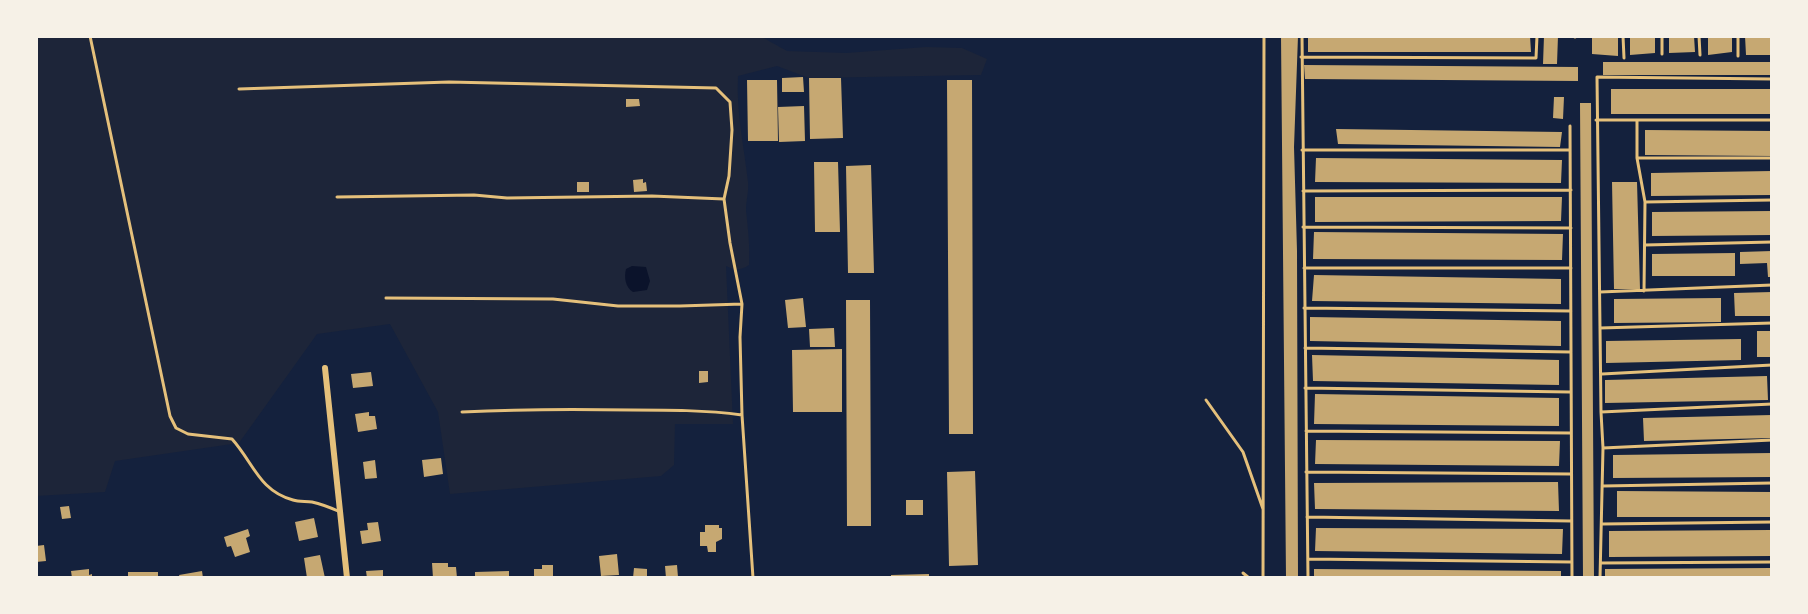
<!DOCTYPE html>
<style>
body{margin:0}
#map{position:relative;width:1808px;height:614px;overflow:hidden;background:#14213d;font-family:"IBM Plex Sans",sans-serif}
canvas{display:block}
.frame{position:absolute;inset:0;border:38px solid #f6f1e7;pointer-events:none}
</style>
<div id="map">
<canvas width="1808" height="614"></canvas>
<div class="frame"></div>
</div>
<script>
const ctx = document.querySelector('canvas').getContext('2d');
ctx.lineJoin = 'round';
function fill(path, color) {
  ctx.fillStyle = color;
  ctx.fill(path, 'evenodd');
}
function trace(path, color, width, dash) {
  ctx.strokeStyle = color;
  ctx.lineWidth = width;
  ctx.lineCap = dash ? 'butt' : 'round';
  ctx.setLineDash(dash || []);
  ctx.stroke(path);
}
const green = new Path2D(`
 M36,36H760L787,51L846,53L926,47L962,48L987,59L981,75L809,78L777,66L738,76C736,112 744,146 748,182C749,191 746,201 746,210C748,229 750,246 749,265C740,271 734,270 726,266L733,424H675L674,465L661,476L450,494L438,412L390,324L317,334L239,443L115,461L105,492L36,496Z`);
const water = new Path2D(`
 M632,266L646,267L650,281L647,290L633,292C625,287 624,277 626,269Z`);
const building = new Path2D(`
 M1281,36H1298L1294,147L1297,251L1298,578H1286Z
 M1308,36H1530L1531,52H1308Z
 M1544,36H1558L1557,64H1543Z
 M1592,36H1618V56L1592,54Z
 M1630,36H1655V53L1630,55Z
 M1669,36H1694L1695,52L1669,53Z
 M1708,36H1732V52L1708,55Z
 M1745,36H1770V55H1746Z
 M1603,62H1772V75H1603Z
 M1304,65L1578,67V81L1305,79Z
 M803,77L804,92H782V78Z
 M809,78H841L843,138L810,139Z
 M747,80H777L778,141H748Z
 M947,80H972L973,434H949Z
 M1611,89H1772V114H1611Z
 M1554,97H1564L1563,119L1553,118Z
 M626,99H639L640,106L626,107Z
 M1580,103H1591L1594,578H1583Z
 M804,106L805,141L779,142L778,107Z
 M1336,129L1562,132L1560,147L1338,144Z
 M1645,130L1772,131V156L1645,155Z
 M1316,158L1562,160L1561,183L1315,182Z
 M814,162H838L840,232H815Z
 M871,165L874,273H848L846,166Z
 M1772,171V195L1651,196V173Z
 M643,179V183L646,182L647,191L634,192L633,180Z
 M577,182H589V192H577Z
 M1612,182H1637L1640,289H1614Z
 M1315,197H1562L1561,221L1315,222Z
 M1772,211V235L1652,236V212Z
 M1314,232L1563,234L1562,260L1313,259Z
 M1772,251V277H1768L1767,263L1740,264V252Z
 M1735,253V276H1652V254Z
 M1314,275L1561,279V304L1312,301Z
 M1772,292V316H1735L1734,293Z
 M803,298L806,327L788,328L785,300Z
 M1721,298V322L1614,323V299Z
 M846,300H870L871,526H847Z
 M1310,317L1561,321V346L1310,341Z
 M834,328L835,347H810L809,329Z
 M1757,331H1772V357H1757Z
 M1741,339V360L1606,363V341Z
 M842,349V412H793L792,350Z
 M1312,355L1559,360V385L1313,381Z
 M699,371H708V382L699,383Z
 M371,372L373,386L353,388L351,374Z
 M1767,376L1768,400L1605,403V380Z
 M1315,394L1559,398V426L1314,424Z
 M369,412V416H375L377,429L358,432L355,414Z
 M1772,415V438L1644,441L1643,418Z
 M1316,440L1560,441L1559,466L1315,464Z
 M1772,453V477L1613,478V455Z
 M441,458L443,474L424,477L422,460Z
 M375,460L377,478L365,479L363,462Z
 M975,471L978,565L949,566L947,472Z
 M1558,482L1559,511L1315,509L1314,483Z
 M1617,491L1772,492V517H1617Z
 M906,500H923V515H906Z
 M69,506L71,518L62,519L60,507Z
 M314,518L318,537L299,541L295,522Z
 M378,522L381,541L362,544L360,531L368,530L367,523Z
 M705,525H719V528H722V539L716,542V552H708L707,546H700V532H705Z
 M1316,528L1563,529L1562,554L1315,551Z
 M248,529L250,536L246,538L250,552L235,557L231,546L227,547L224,537Z
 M1772,530V556L1609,557V531Z
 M44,545L46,561L36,562V546Z
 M617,554L619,575L601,576L599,556Z
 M320,555L325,578H307L304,558Z
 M432,563H448V567H456L457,578H433Z
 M542,565H553V578H534V569H542Z
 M677,565L678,577L666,578L665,566Z
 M634,568L647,569V578H633Z
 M1772,568V578H1605V569Z
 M89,569V575L92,574V578H72L71,571Z
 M1314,569L1561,571V578H1314Z
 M383,570V578H367L366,571Z
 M202,571L203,578H180L179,575Z
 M509,571V578H475V572Z
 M128,572H158V578H128Z
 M929,574V578H891V575Z`);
const service = new Path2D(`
 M90,36L170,416L176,428L188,434L232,439C253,462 259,491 293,500C299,502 306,501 312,502C321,504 329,507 338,511
 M1302,36L1308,578
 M1623,36L1624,58
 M1662,36V54
 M1699,36L1700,55
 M1738,36V56
 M1575,37V36
 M1301,57L1536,58L1537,36
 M239,89L449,82L716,88L730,102L732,130L729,176L724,199L730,243L742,304L740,337L742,415L753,578
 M1596,120H1772
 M1637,120V158L1645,202L1644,291
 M1570,126L1572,578
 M1302,150H1570
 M1637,158H1772
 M1303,191L1571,190
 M337,197L474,195L507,198L652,196L724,199
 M1645,202L1772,200
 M1303,227L1571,228
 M1645,245L1772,242
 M1304,268H1571
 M1600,292L1772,285
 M386,298L553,299L618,306H680L742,304
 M1304,308L1571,311
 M1600,328L1772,323
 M1305,348L1571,352
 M1602,374L1772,365
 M1305,388L1570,392
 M1206,400L1243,452L1263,509
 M462,412C519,409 575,409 632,410C668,410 705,410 742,415
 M1601,412L1772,404
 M1306,431L1571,433
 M1603,448L1772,440
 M1306,472L1571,474
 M1603,486L1772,483
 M1307,517L1571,521
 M1602,524L1772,522
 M1308,559L1572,562
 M1601,563L1772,562
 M1243,573L1249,578
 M1263,578L1264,36
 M1600,578L1603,448L1601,412L1597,77L1772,79`);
const minor = new Path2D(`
 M325,368L347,578`);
fill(green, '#1d2539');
fill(water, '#0b132b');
fill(building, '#c6a872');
trace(service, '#e5c07b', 3);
trace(minor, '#e5c07b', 6);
</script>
